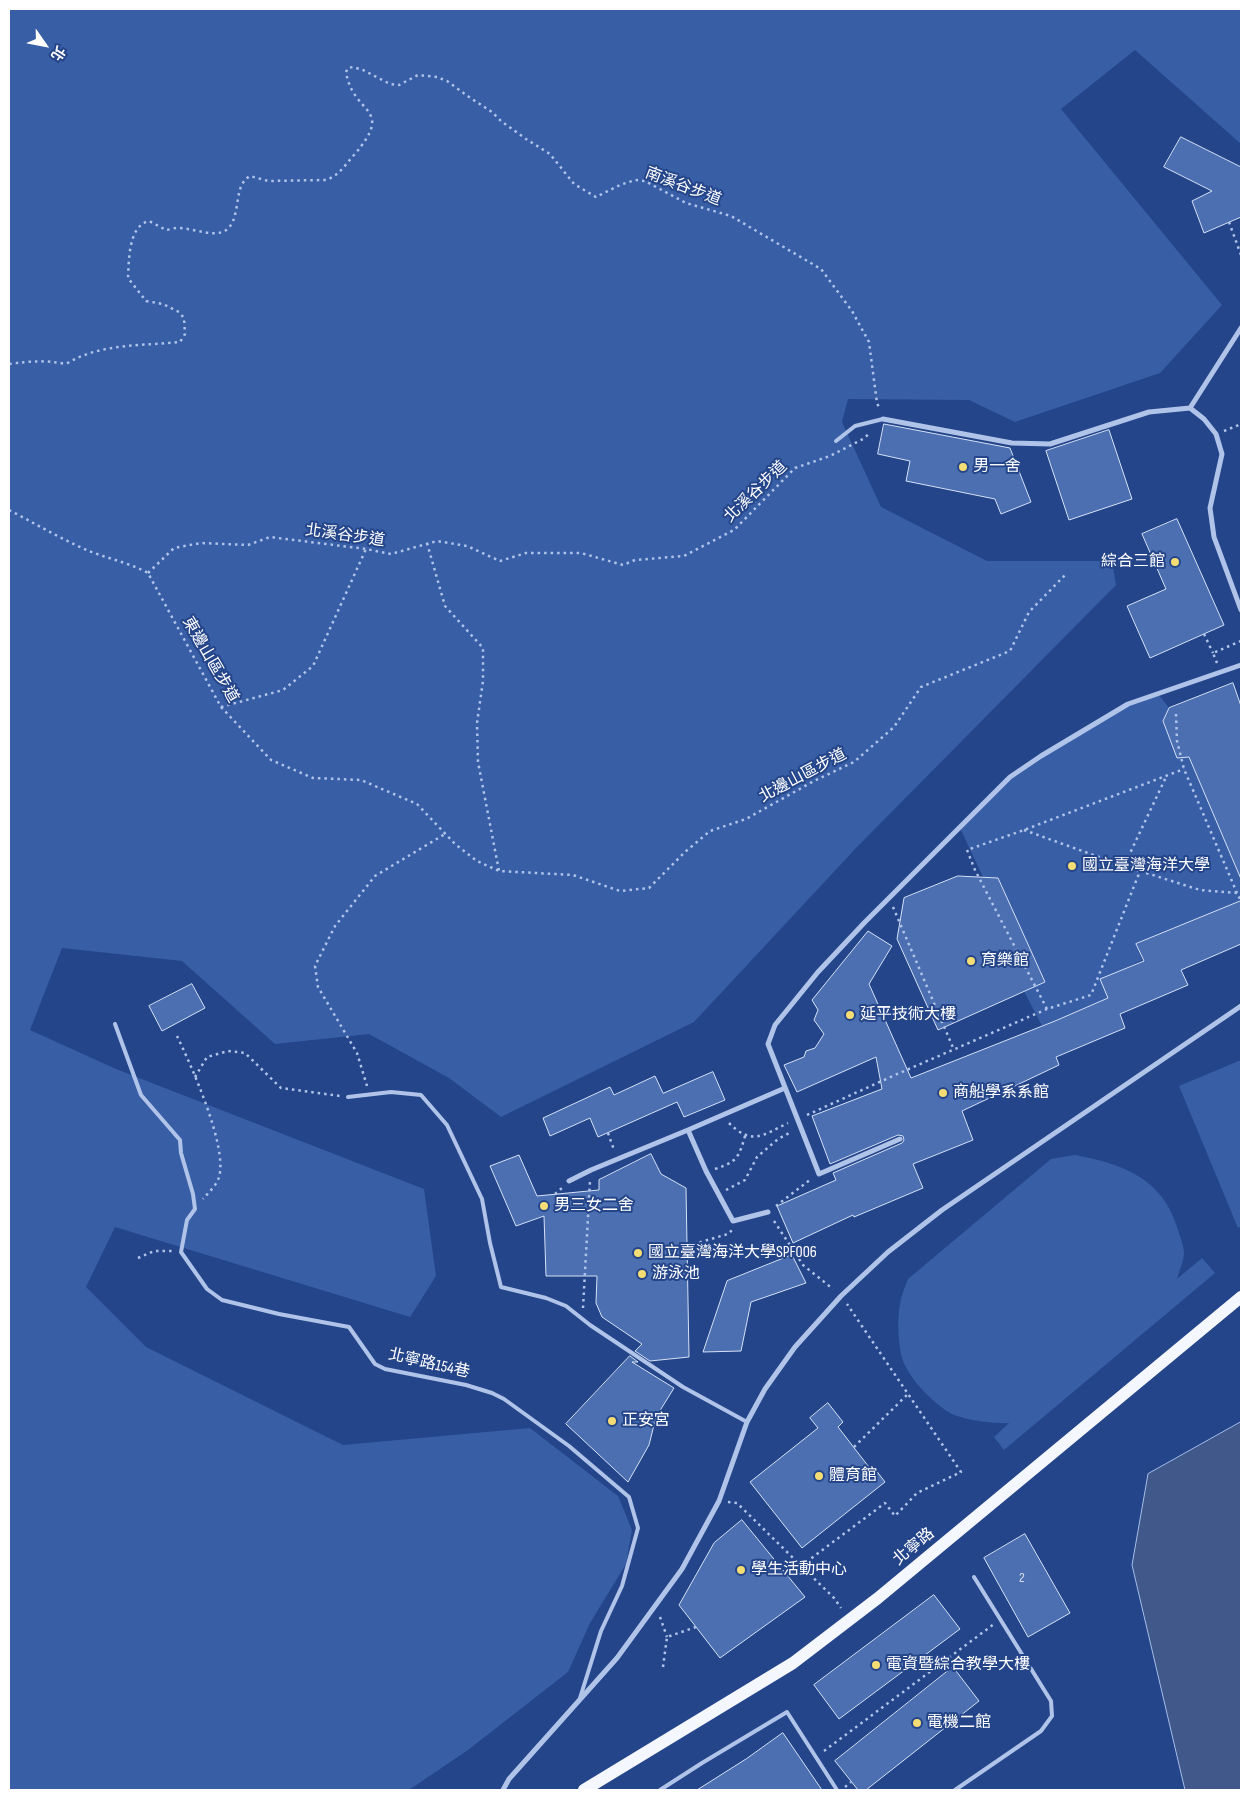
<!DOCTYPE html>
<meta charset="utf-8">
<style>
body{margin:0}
#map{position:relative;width:1250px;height:1799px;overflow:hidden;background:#244589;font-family:"Sofia Sans Condensed","Noto Sans TC",sans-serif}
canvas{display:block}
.frame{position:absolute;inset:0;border:10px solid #fff;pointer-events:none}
.north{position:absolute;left:20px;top:20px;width:50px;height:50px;-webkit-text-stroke:4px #244589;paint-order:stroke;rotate:123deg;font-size:14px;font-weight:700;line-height:20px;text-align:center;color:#fff}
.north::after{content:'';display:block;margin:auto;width:18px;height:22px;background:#fff;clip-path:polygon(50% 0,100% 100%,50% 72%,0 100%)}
</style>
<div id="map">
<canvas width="1250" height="1799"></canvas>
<div class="frame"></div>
<div class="north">北</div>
</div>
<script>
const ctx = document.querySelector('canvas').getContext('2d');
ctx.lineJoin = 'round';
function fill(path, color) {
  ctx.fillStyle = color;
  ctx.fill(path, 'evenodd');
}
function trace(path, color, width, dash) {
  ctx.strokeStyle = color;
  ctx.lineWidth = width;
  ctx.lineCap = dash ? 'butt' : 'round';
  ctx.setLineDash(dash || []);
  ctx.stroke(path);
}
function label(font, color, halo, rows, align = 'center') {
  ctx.font = font + ' "Sofia Sans Condensed","Noto Sans TC",sans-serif';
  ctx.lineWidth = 4;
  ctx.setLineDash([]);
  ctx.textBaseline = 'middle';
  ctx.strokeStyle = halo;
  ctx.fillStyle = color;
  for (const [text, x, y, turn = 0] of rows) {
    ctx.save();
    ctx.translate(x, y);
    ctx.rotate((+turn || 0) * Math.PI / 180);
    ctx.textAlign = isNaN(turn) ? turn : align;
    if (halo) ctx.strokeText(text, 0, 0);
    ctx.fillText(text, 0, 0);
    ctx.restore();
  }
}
const green = new Path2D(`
 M9,9H1241V144L1135,50L1061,109L1222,305L1160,373L1015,422L969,400L848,399L842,422L881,507L987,561H1112L1116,585L857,847L694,1022L501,1117L449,1078L369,1034L275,1044L182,961L62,948L30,1030L116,1069L424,1189L436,1276L410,1317L115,1227L86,1287L146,1347L343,1445L530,1428L618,1496L632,1530L626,1564L590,1623L568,1672L468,1750L409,1790H9Z
 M1159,695L1169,708L1163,721L1177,758L1189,757L1241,879V899L1237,903L1136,944L1142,960L1102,980L1108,998L1042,1026L1024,991L1045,982L998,878L983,877L960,828L1015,773L1125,707Z
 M1241,1060V1226L1238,1228L1179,1086Z
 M1075,1155C1123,1164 1163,1178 1178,1230C1180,1237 1184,1246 1184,1253C1184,1261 1179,1271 1177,1279L1202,1258L1215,1273L1004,1450L994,1437L1009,1423C994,1424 965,1420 952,1414C934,1404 911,1381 903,1361C898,1347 897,1319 900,1304C901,1296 905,1287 908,1279L1051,1159Z`);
const water = new Path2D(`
 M1241,1422V1790H1185L1132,1565L1148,1474Z`);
const building = new Path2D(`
 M1181,137L1241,167V217L1204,233L1192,201L1212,191L1164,167Z
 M884,424L1010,448L1031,502L1001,514L995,499L906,481L910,461L878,454Z
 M1109,430L1132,499L1069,520L1046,451Z
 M1177,519L1224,625L1150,658L1127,606L1166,589L1142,534Z
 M1233,683L1241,706V879L1189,757L1177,758L1163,721L1169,708Z
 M958,876L998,878L1045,982L938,1030L897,939L904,898Z
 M1241,901V944L1181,970L1188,985L1120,1014L1125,1028L1056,1057L1059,1065L962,1111L973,1140L913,1164L923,1188L854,1217L853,1215L793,1243L777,1206L836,1180L833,1173L902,1143L904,1140L903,1136L898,1135L830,1164L812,1116L882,1089L876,1057L797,1092L784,1065L804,1057L806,1051L815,1048L824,1034L814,1020L818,1010L812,1000L868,931L892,946L869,984L911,1078L1055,1021L1108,998L1100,979L1144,961L1136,944Z
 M192,984L205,1008L162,1031L149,1006Z
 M713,1072L725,1100L684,1117L677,1102L598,1137L590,1118L550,1136L543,1118L610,1087L614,1095L655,1076L663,1093Z
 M651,1154L661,1174L686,1188L689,1357L650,1361L635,1351L642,1344L602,1317L596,1303L597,1276H546L544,1216L516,1226L490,1166L519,1155L537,1196L599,1190V1180Z
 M792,1255L806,1283L751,1302L741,1351L703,1352L727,1281Z
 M630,1356L638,1362H632L674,1388L656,1417L649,1445L628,1482L566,1424Z
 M828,1403L843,1422L838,1427L872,1471L875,1469L885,1482L802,1548L750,1482L818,1428L810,1418Z
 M742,1520L805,1597L720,1658L679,1605L714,1543Z
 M1025,1534L1070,1613L1028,1637L984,1558Z
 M934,1595L960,1629L839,1719L814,1685Z
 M953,1667L979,1701L866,1790H858L835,1761Z
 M783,1733L822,1790H697L746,1759Z`);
const path = new Path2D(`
 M1229,222L1241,255
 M9,364C31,361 45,360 66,364C100,343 142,346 180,342L185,334L184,318L179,312L163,304L146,301L128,278C129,261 128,226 149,221L166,230C169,230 173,228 177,228C201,228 230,248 236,210C239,197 238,183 250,176L268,181L325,180C338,177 345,165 354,155C396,106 353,116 346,72L348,68L353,67L363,70L390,84L399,85L418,75L437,77L447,81L469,97L492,112L501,121L526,139L550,154L574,184L596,197L620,185L635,180L645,181L686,203L731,216L821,269L852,311L869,342L877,403L880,410
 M1224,431L1241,424
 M9,510C36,524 61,539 89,551C109,559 130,563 148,573L221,707L271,760L313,778L361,780L417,804L455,844L477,861L499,871L573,875L620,891L649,888L685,852L710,831L746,819L814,781L854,762L894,727L921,687L1010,651L1029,612L1066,574
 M427,543L445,606L483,648V681L477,723L478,762L499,871
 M148,573L174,548L201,543L248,545L270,537L366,549L391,554L437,541L467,546L500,561L526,553H581L623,565L635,560L684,556L734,530L795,468L830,456L863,439L870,433
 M1204,634L1213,653
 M1217,663L1213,653L1241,641
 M221,707L283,690L313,666L366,549
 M1176,714L1177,741L1184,769L1237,893
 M1024,830L1124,866
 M1140,871L1200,890L1237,893L1241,901
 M893,907L954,1050
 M1047,1009L975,870L967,850L1024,830L1184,769
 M177,1036C191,1065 228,1147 219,1177C217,1185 208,1193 203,1199
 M195,1077L207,1057L228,1051L245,1053L281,1088L340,1096
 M367,1086L357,1053L318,987L315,966L335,926L375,876L445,834
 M807,1115L895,1075L1047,1009L1091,995L1140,871L1124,866L1166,777
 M729,1123C752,1146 763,1135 788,1123
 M608,1133L614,1150
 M715,1169C737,1162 739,1157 745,1136
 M726,1190L745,1180L757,1157L778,1139L791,1132
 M555,1194L563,1187
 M776,1206L811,1179
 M774,1221L803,1265L833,1289
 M687,1246L728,1234L732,1230
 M138,1258L154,1251H173
 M583,1308L590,1181
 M854,1447L908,1394
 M728,1502L737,1503L834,1598L841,1608
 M801,1566L885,1503L895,1516L917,1493L961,1472L847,1304
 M660,1617L667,1637
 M663,1667L667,1637L696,1627
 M824,1751L994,1624
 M845,1787L851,1782`);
const lane = new Path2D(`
 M836,441L855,426L883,419
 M115,1024L141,1095L180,1140L181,1153L193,1194L195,1209L187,1220L181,1252L207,1289L222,1300L279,1314L349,1327L375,1364L385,1369L466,1385L492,1393L504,1399L569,1446L629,1497L638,1528L622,1586L601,1631L580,1698
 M348,1097L391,1092L421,1095L447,1125L482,1199L490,1243L501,1287L546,1298L566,1306L590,1325L683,1387L747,1422
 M660,1790L702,1763L787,1712L837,1790
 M955,1790L1041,1731L1052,1716L1051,1701L974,1577`);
const street = new Path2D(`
 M1190,408L1204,419L1216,434L1222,454L1210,508L1214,537L1241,610
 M883,419L1012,443L1050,444L1149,412L1190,408L1241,328
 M688,1130L706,1171L733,1221L768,1212
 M900,1139L819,1174L768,1044L775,1025L818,972L865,922L1010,777L1041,756L1128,704L1241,665
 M569,1181L591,1170L688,1130L785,1088
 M503,1790L509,1779L617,1658L682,1569L719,1501L747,1422L765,1389L795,1347L841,1296L888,1252L942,1210L1241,1006`);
const primary = new Path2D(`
 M584,1790L793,1663L878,1598L1241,1297`);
const markers = [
 [963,467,5,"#f4dd74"],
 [1175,562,5,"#f4dd74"],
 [1072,866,5,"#f4dd74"],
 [971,961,5,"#f4dd74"],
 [850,1015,5,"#f4dd74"],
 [943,1093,5,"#f4dd74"],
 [544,1206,5,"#f4dd74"],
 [638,1253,5,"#f4dd74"],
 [642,1274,5,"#f4dd74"],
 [612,1421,5,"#f4dd74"],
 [819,1476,5,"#f4dd74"],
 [741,1570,5,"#f4dd74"],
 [876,1665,5,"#f4dd74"],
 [917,1723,5,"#f4dd74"]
];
const numberNames = [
 ["2",1022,1578]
];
const streetNames = [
 ["南溪谷步道",683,187,21],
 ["北溪谷步道",756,492,-44],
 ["北溪谷步道",345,536,8],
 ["東邊山區步道",210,660,60],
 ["北邊山區步道",803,776,-28],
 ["北寧路154巷",429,1364,13],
 ["北寧路",914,1547,-40]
];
const poiNames = [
 ["男一舍",973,467],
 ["綜合三館",1165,562,"right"],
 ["國立臺灣海洋大學",1082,866],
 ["育樂館",981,961],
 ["延平技術大樓",860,1015],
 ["商船學系系館",953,1093],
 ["男三女二舍",554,1206],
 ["國立臺灣海洋大學SPF006",648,1253],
 ["游泳池",652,1274],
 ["正安宮",622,1421],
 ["體育館",829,1476],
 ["學生活動中心",751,1570],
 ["電資暨綜合教學大樓",886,1665],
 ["電機二館",927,1723]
];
fill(green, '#385ea6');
fill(water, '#40588a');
trace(water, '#a5beea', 1);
fill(building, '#4c6fb1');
trace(building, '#d5e1f7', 1);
trace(path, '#b0c4ea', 2.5, [2.5, 4]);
trace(lane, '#b0c4ea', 4);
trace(street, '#b0c4ea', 5);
trace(primary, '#f4f7fe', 12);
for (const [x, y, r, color] of markers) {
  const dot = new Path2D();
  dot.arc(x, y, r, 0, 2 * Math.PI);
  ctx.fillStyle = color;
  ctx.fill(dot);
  trace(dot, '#244589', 2);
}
label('14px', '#d2dbec', null, numberNames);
label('16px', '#fff', '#244589', streetNames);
label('16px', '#fff', '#244589', poiNames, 'left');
</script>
